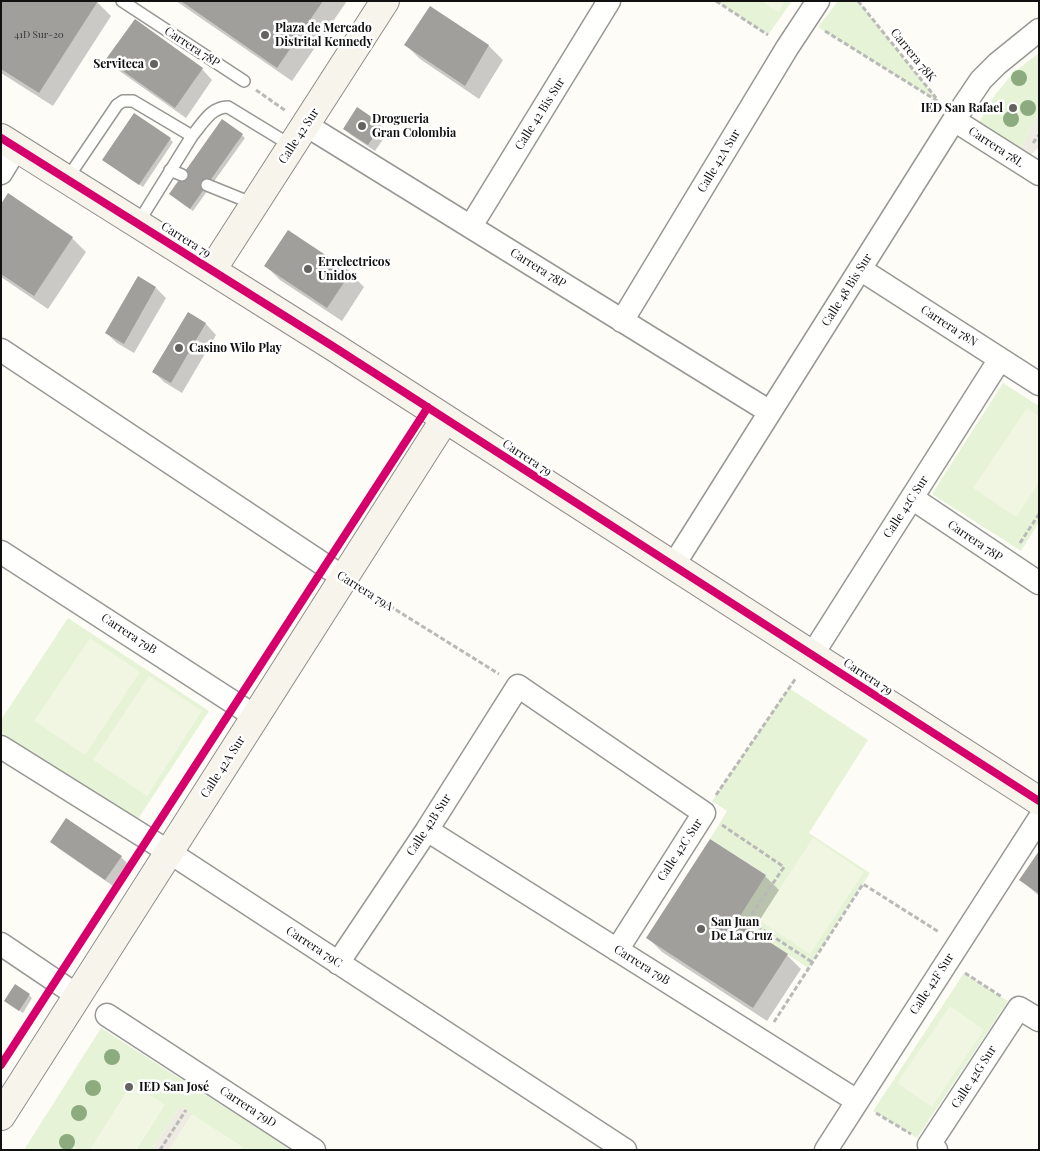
<!DOCTYPE html>
<meta charset="utf-8">
<style>
body{margin:0}
#map{position:relative;width:1040px;height:1151px;overflow:hidden;background:#fdfcf7;font-family:"Playfair Display",serif}
canvas{display:block}
.frame{position:absolute;inset:0;border:2px solid #111;pointer-events:none}
</style>
<div id="map">
<canvas width="1040" height="1151"></canvas>
<div class="frame"></div>
</div>
<script>
const ctx = document.querySelector('canvas').getContext('2d');
ctx.lineJoin = 'round';
function fill(path, color) {
  ctx.fillStyle = color;
  ctx.fill(path, 'evenodd');
}
function trace(path, color, width, dash) {
  ctx.strokeStyle = color;
  ctx.lineWidth = width;
  ctx.lineCap = dash ? 'butt' : 'round';
  ctx.setLineDash(dash || []);
  ctx.stroke(path);
}
function label(font, color, halo, rows, align = 'center') {
  ctx.font = font + ' "Playfair Display",serif';
  ctx.lineWidth = 5;
  ctx.setLineDash([]);
  ctx.textBaseline = 'middle';
  ctx.strokeStyle = halo;
  ctx.fillStyle = color;
  for (const [text, x, y, turn = 0] of rows) {
    ctx.save();
    ctx.translate(x, y);
    ctx.rotate((+turn || 0) * Math.PI / 180);
    ctx.textAlign = isNaN(turn) ? turn : align;
    if (halo) ctx.strokeText(text, 0, 0);
    ctx.fillText(text, 0, 0);
    ctx.restore();
  }
}
const green = new Path2D(`
 M716,1H792L768,35Z
 M838,1H858L939,102L818,27Z
 M1039,53V111L1021,149L979,122L995,95L1014,72Z
 M1003,383L1039,406V522L1021,551L932,494Z
 M68,618L209,711L136,822L1,733V720Z
 M789,688L868,740L809,833L870,873L808,968L737,921L766,875L710,839L727,811L712,801Z
 M964,973L1008,1001L917,1138L873,1111Z
 M101,1028L287,1147L286,1150H240L242,1147L180,1107L152,1150H136L164,1105L132,1084L90,1150H24Z`);
const pitch = new Path2D(`
 M761,1H785L778,12Z
 M1027,408L1039,416V483L1016,517L973,488Z
 M90,638L140,672L85,755L34,721Z
 M149,676L202,711L147,796L93,760Z
 M813,838L864,872L810,954L759,920Z
 M950,1006L984,1030L932,1107L897,1083Z
 M132,1084L164,1104L136,1150H90Z
 M192,1114L242,1147L240,1150H169Z`);
const plaza = new Path2D(`
 M1039,111V147L1031,155L1021,149Z
 M180,1107L192,1114L169,1150H152Z`);
const shadow = new Path2D(`
 M1,1L97,2L111,16L53,106L1,73Z
 M176,1H347L292,81Z
 M431,8L489,46L503,60L479,99L420,59L406,45Z
 M108,59L202,69L212,80L186,118L118,70Z
 M381,125L388,132L375,151L351,135L345,129Z
 M242,135L245,138L193,211L174,197Z
 M170,139L173,142L143,187L104,160Z
 M1,206L72,238L86,252L48,309L1,277Z
 M266,266L350,273L364,287L342,321L280,280Z
 M156,288L166,298L134,353L117,343L106,333Z
 M188,314L206,324L216,335L182,393L164,382L154,372Z
 M52,841L121,857L128,864L113,886L58,848Z
 M1039,854V896L1021,880Z
 M765,876L779,890L752,932L787,955L801,969L767,1021L662,952L648,938Z
 M29,995L32,998L23,1013L9,1004Z`);
const building = new Path2D(`
 M1,1H98L39,93L1,69Z
 M181,1H323L277,68Z
 M430,6L489,45L465,86L404,45Z
 M135,19L203,68L175,108L106,59Z
 M357,107L382,124L368,145L343,129Z
 M134,113L171,138L139,185L102,160Z
 M222,119L243,134L190,209L169,194Z
 M8,193L73,237L34,296L1,274V204Z
 M288,230L351,272L327,308L264,266Z
 M138,276L156,287L124,344L105,333Z
 M188,312L206,323L171,383L152,372Z
 M66,818L122,856L105,880L50,842Z
 M710,839L766,875L737,921L788,954L753,1008L646,938Z
 M1039,851V894L1019,880Z
 M15,984L30,994L19,1011L4,1001Z`);
const path = new Path2D(`
 M716,1L768,35
 M858,1L936,98
 M825,31L939,102
 M256,90L286,111
 M1033,143L1039,135
 M1020,543L1039,514
 M364,590L499,674
 M716,795L796,678
 M722,825L784,867L748,920L812,962
 M965,973L1002,997
 M774,1022L863,884L939,932
 M876,1113L911,1134
 M160,1150L186,1110`);
const lane = new Path2D(`
 M122,1L244,81
 M170,170L182,175
 M67,179L117,105L123,101H133L192,136C203,123 211,107 228,107L292,146
 M207,185L254,204
 M138,223L192,136`);
const street = new Path2D(`
 M954,120L1039,174
 M306,125L770,412
 M1,173L17,147
 M471,226L609,1
 M860,269L1039,384
 M622,321L787,48L818,1
 M1,350L344,578
 M912,498L1039,583
 M1,552L256,717
 M673,566L954,120L981,80L997,64L1039,30
 M812,655L1000,359
 M1,747L169,852L625,1150
 M427,830L857,1101
 M1,944L78,996
 M338,963L427,830L518,686L704,813L617,950
 M107,1015L314,1150
 M826,1150L1039,819
 M936,1150L929,1145L1019,1008L1039,1020`);
const secondary = new Path2D(`
 M1,138L334,347L1039,801
 M212,270L385,1
 M1,1116L445,419`);
const cycleway = new Path2D(`
 M1,138L334,347L1039,801
 M1,1065L428,407`);
const trees = [
 [1019,78],
 [1028,108],
 [1011,119],
 [112,1057],
 [93,1088],
 [79,1113],
 [67,1142]
];
const markers = [
 [265,35,5,"#646362"],
 [154,64,5,"#646362"],
 [1013,108,5,"#646362"],
 [362,126,5,"#646362"],
 [308,269,5,"#646362"],
 [179,348,5,"#646362"],
 [701,929,5,"#646362"],
 [129,1087,5,"#646362"]
];
const numberNames = [
 ["41D Sur-20",39,35]
];
const poiNames = [
 ["Plaza de Mercado",275,28],
 ["Distrital Kennedy",275,42],
 ["Serviteca",144,64,"right"],
 ["IED San Rafael",1003,108,"right"],
 ["Drogueria",372,119],
 ["Gran Colombia",372,133],
 ["Errelectricos",318,262],
 ["Unidos",318,276],
 ["Casino Wilo Play",189,348],
 ["San Juan",711,922],
 ["De La Cruz",711,936],
 ["IED San José",139,1087]
];
const streetNames = [
 ["Carrera 78P",192,47,33],
 ["Carrera 78K",913,55,51],
 ["Calle 42 Bis Sur",540,114,-58],
 ["Calle 42 Sur",299,136,-57],
 ["Carrera 78L",996,147,33],
 ["Calle 42A Sur",719,161,-59],
 ["Carrera 79",186,240,32],
 ["Carrera 78P",538,268,32],
 ["Calle 48 Bis Sur",847,290,-58],
 ["Carrera 78N",949,326,33],
 ["Carrera 79",527,458,33],
 ["Calle 42C Sur",906,507,-57],
 ["Carrera 78P",975,541,34],
 ["Carrera 79A",365,591,32],
 ["Carrera 79B",129,634,33],
 ["Carrera 79",868,677,33],
 ["Calle 42A Sur",223,767,-57],
 ["Calle 42B Sur",429,825,-57],
 ["Calle 42C Sur",680,850,-57],
 ["Carrera 79C",314,947,33],
 ["Carrera 79B",642,965,32],
 ["Calle 42F Sur",932,984,-57],
 ["Calle 42G Sur",974,1077,-57],
 ["Carrera 79D",248,1107,33]
];
fill(green, '#e7f3d7');
fill(pitch, '#f0f6e1');
fill(plaza, '#edebe2');
fill(shadow, '#0003');
fill(building, '#a19f9c');
trace(lane, '#979795', 14);
trace(street, '#979795', 25);
trace(secondary, '#8e8d8b', 30);
trace(path, '#b9b9b8', 3, [5, 2.5]);
trace(lane, '#fffffe', 11);
trace(street, '#fffffe', 22);
trace(secondary, '#f6f4eb', 28);
trace(cycleway, '#d6006c', 8);
ctx.fillStyle = '#8cac80';
for (const [x, y] of trees) {
  ctx.beginPath();
  ctx.arc(x, y, 8, 0, 2 * Math.PI);
  ctx.fill();
}
for (const [x, y, r, color] of markers) {
  const dot = new Path2D();
  dot.arc(x, y, r, 0, 2 * Math.PI);
  ctx.fillStyle = color;
  ctx.fill(dot);
  trace(dot, '#fff', 2);
}
label('10px', '#353434', null, numberNames);
label('bold 12px', '#111', '#fff', poiNames, 'left');
label('12px', '#111', '#fff', streetNames);
</script>
